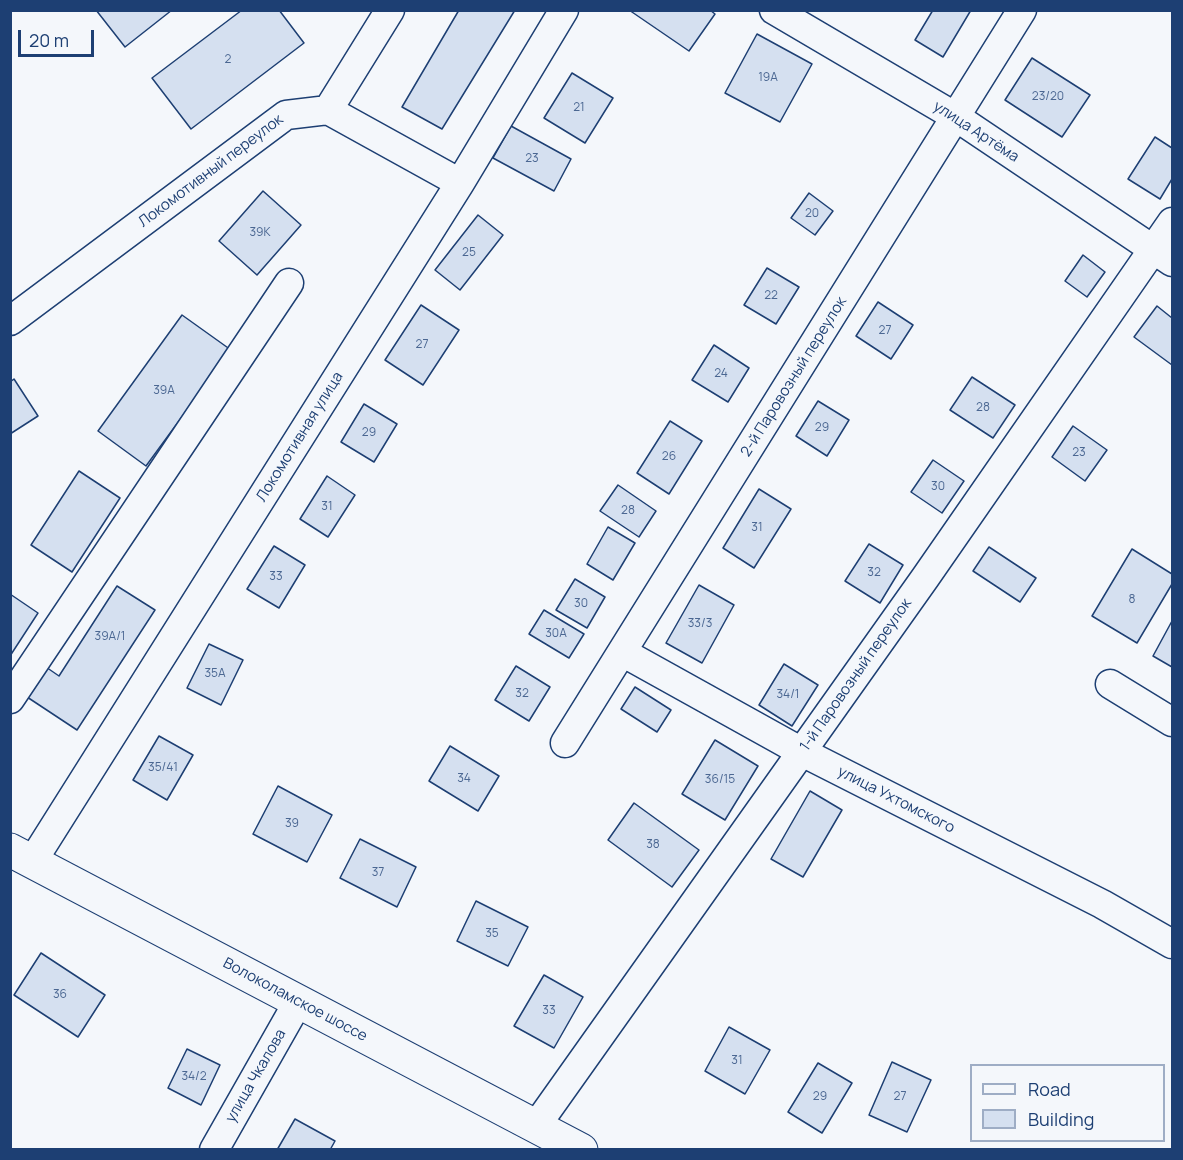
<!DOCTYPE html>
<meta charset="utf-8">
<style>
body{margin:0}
#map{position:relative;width:1183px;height:1160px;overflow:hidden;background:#f4f7fb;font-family:Manrope,sans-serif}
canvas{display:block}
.frame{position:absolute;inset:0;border:12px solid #1d3f73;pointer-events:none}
.legend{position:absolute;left:970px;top:1064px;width:195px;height:78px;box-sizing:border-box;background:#f4f7fb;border:2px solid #9eadc5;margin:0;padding:8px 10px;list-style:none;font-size:18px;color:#1d3f73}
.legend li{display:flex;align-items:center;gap:12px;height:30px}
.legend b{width:30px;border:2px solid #9eadc5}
.scale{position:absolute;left:18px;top:30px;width:76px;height:27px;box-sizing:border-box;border:3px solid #1d3f73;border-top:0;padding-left:8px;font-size:18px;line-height:21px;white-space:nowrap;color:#1d3f73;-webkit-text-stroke:4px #f4f7fb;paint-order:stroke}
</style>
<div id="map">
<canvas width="1183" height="1160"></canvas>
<div class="frame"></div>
<ul class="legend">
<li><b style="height:8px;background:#f4f7fb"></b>Road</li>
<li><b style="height:16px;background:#d5e0f0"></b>Building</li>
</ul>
<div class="scale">20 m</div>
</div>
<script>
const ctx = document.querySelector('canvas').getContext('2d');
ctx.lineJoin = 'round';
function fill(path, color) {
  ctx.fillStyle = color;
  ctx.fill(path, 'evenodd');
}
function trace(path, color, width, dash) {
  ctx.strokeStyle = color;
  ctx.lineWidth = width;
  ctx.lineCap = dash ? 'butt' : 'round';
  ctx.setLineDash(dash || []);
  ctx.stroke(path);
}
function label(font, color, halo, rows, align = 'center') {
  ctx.font = font + ' Manrope,sans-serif';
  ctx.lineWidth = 4.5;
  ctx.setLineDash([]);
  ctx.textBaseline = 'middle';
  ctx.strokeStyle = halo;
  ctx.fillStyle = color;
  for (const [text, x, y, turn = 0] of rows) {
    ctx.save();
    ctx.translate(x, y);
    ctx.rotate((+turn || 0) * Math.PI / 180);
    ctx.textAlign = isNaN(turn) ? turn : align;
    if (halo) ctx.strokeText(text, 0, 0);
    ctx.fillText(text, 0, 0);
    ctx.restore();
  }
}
const building = new Path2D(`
 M96,10H172L125,47Z
 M242,10H279L304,43L191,129L152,78Z
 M459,10H515L442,129L402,107Z
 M629,10H710L715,14L689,51Z
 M933,10H971L943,57L915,40Z
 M757,34L812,64L780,122L725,93Z
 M1032,58L1090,95L1062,137L1005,100Z
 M572,73L613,98L585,143L544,118Z
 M511,126L571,159L554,191L493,158Z
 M1155,137L1172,148V179L1160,199L1128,179Z
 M263,191L301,225L257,275L219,241Z
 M809,193L833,211L815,235L791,218Z
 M478,215L503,235L460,290L435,270Z
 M1083,255L1105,272L1087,297L1065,281Z
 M767,268L799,287L776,324L744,305Z
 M878,302L913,325L891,359L856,336Z
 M421,305L459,330L423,385L385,360Z
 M1157,306L1172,318V365L1134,337Z
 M182,315L231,350L146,466L98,431Z
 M714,345L749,368L728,402L692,380Z
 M972,377L1015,405L993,438L950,410Z
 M14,379L38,416L10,434V382Z
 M818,401L849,420L827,456L796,436Z
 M364,404L397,424L374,462L341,442Z
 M670,421L702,441L669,494L637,473Z
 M1073,426L1107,450L1085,481L1052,457Z
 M933,460L964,481L942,513L911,492Z
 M79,471L120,498L72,572L31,545Z
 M327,476L355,495L328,537L300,519Z
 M618,485L656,511L639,537L600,511Z
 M759,489L791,509L754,568L723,548Z
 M608,527L635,543L613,580L587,564Z
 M869,544L903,565L880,603L845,581Z
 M274,546L305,565L279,608L247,589Z
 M989,547L1036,578L1020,602L973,571Z
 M1132,549L1172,574V584L1137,643L1092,616Z
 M575,579L605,597L587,628L556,610Z
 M699,585L734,605L702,663L666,643Z
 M117,586L155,610L77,730L24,695L43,665L59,676Z
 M10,594L38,613L10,656Z
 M544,610L584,634L569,658L529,634Z
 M1172,621V667L1153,656Z
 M209,644L243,660L221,705L187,688Z
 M784,664L818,685L792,726L759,705Z
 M516,666L550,687L529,721L495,700Z
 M635,687L671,710L657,732L621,709Z
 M159,736L193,755L167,800L133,780Z
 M715,740L758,766L725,820L682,794Z
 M450,746L499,776L478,811L429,781Z
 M278,786L332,815L307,862L253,834Z
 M810,791L842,810L803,877L771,859Z
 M634,803L699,850L672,887L608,840Z
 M360,839L416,867L397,907L340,878Z
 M476,901L528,927L508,966L457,941Z
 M41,953L105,995L78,1037L14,995Z
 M544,975L583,997L554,1048L514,1026Z
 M729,1027L770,1050L745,1094L705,1071Z
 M187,1049L220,1065L201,1105L168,1088Z
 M892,1062L931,1080L907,1132L869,1115Z
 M818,1063L852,1083L822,1133L788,1112Z
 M295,1119L335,1141L330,1150H277Z`);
const minor = new Path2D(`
 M774,10L956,117L1172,262
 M328,110L390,10
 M10,321L286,115L328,110L460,183
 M622,652L802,752L1102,904L1172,944
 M1110,684L1172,722
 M10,699L289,283
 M565,743L1022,10
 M32,862L460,183L564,10
 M536,1126L925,578L1172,222
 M214,1150L298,1002`);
const major = new Path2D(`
 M10,850L581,1150`);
const numberNames = [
 ["2",228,60],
 ["19А",768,78],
 ["23/20",1048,97],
 ["21",579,108],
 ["23",532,159],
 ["20",812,214],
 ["39К",260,233],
 ["25",469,253],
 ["22",771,296],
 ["27",885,331],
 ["27",422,345],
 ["24",721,374],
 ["39А",164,391],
 ["28",983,408],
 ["29",822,428],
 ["29",369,433],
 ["23",1079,453],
 ["26",669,457],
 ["30",938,487],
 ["31",327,507],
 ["28",628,511],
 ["31",757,528],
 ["32",874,573],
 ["33",276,577],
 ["8",1132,600],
 ["30",581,604],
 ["33/3",700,624],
 ["30А",556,634],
 ["39А/1",110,637],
 ["35А",215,674],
 ["32",522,694],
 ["34/1",788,695],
 ["35/41",163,768],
 ["34",464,779],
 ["36/15",720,780],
 ["39",292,824],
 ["38",653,845],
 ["37",378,873],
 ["35",492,934],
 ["36",60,995],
 ["33",549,1011],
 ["31",737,1061],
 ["34/2",194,1077],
 ["29",820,1097],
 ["27",900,1097]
];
const streetNames = [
 ["улица Артёма",976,132,33],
 ["Локомотивный переулок",211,171,-37],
 ["2-й Паровозный переулок",794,377,-58],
 ["Локомотивная улица",300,437,-58],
 ["1-й Паровозный переулок",856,675,-55],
 ["улица Ухтомского",896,800,27],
 ["Волоколамское шоссе",295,1000,28],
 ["улица Чкалова",256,1076,-60]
];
fill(building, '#d5e0f0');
trace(building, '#1d3f73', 1.5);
trace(minor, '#1d3f73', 31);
trace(major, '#1d3f73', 35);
trace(minor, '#f4f7fb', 28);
trace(major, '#f4f7fb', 33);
label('12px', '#4b6792', null, numberNames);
label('15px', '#1d3f73', '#f4f7fb', streetNames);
</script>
